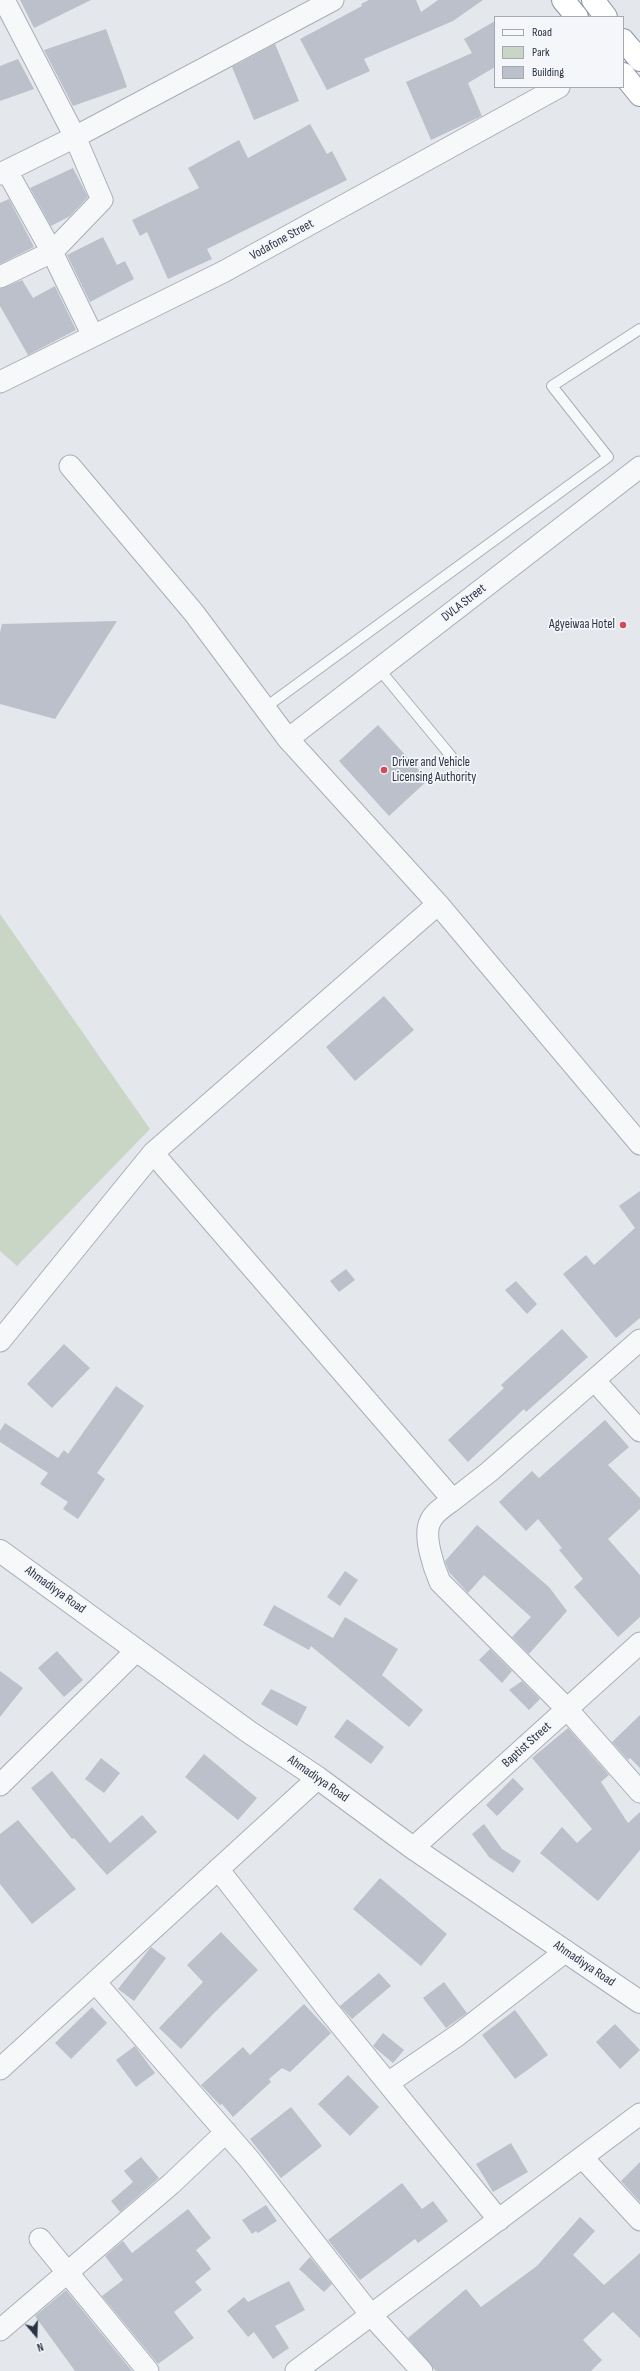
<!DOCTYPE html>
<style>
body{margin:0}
#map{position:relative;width:640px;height:2371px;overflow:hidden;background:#e4e7ec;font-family:"Sofia Sans Condensed",sans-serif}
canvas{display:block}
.legend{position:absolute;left:494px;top:16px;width:130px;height:72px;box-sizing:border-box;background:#f4f6f9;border:1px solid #a4a8b1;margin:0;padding:5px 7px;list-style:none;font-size:12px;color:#2b3445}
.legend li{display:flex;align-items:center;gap:8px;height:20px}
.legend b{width:20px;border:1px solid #a4a8b1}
.north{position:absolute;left:16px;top:2315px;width:40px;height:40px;-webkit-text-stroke:3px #f4f6f9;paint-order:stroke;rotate:161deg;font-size:11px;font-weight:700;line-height:16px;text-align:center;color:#2b3445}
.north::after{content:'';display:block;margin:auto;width:14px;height:18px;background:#2b3445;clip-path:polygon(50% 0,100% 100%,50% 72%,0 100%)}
</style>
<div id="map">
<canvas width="640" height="2371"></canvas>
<ul class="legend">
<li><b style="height:5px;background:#f7f8fa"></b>Road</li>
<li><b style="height:11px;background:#c9d6c5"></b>Park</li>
<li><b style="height:11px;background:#bbc0ca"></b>Building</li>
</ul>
<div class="north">N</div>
</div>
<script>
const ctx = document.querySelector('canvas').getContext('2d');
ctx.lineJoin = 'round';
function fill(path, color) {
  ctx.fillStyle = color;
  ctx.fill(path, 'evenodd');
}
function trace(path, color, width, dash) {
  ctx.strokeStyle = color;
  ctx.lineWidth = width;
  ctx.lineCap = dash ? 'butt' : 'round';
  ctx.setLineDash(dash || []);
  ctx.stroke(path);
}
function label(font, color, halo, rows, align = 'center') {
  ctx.font = font + ' "Sofia Sans Condensed",sans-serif';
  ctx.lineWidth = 3.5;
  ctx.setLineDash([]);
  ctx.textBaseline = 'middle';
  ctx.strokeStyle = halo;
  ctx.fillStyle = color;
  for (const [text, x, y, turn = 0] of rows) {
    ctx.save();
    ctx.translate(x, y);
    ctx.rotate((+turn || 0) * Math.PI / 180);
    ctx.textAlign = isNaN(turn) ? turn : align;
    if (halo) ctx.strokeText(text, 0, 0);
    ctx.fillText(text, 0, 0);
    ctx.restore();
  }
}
const green = new Path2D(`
 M0,914L150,1129L17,1266L0,1251Z`);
const building = new Path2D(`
 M20,0H91L34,28Z
 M369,0H416L421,12L438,0H483L453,21L364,59L370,71L327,90L300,39L362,6L361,4Z
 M495,21V67L468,83L482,116L431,140L406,82L472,53L464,39Z
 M106,29L127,87L73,106L44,50Z
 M275,44L299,101L254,120L232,67Z
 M18,59L34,89L0,101V66Z
 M310,124L327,154L332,151L347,180L207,249L212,259L168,279L147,232L140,236L132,220L199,188L188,168L239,140L248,158Z
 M73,168L88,197L70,216L51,226L30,188Z
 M9,199L34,247L0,264V203Z
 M103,237L117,265L125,261L134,279L90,302L67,255Z
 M22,280L33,298L55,286L76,330L28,355L0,306V289Z
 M117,621L55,719L0,704V632L2,624Z
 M378,725L428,780L389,816L339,761Z
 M384,996L414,1030L355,1081L326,1047Z
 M640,1191V1318L616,1338L563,1274L586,1255L594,1265L635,1228L619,1206Z
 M346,1269L355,1280L339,1292L330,1281Z
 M516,1281L537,1304L527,1314L505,1290Z
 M562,1329L588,1357L526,1412L524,1409L468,1462L448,1440L504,1388L501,1385Z
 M64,1344L90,1368L52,1408L27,1384Z
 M116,1386L144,1406L97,1473L105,1479L78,1519L63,1509L68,1502L40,1484L48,1473L0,1442V1431L5,1423L58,1458L64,1450L68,1454Z
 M605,1420L629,1447L608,1465L640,1498V1509L608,1539L640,1575V1617L618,1637L574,1587L583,1579L559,1550L562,1548L538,1519L526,1531L499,1502L532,1471L539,1478Z
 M477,1525L549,1587L567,1611L529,1654L512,1637L531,1617L484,1575L468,1593L449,1572L445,1561Z
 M345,1571L358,1580L340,1606L327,1597Z
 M274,1605L333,1638L345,1617L398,1649L382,1675L423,1710L409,1727L311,1646L309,1650L263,1625Z
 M490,1649L512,1671L502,1683L479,1660Z
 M57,1651L83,1680L64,1697L38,1668Z
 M0,1671L23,1688L0,1717Z
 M522,1681L540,1699L529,1710L509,1690Z
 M271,1689L307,1707L297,1726L261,1704Z
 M640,1715V1768L630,1758L628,1760L612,1742Z
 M347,1719L384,1747L371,1764L334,1737Z
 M568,1728L609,1775L601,1782L628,1823L640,1812V1850L598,1901L540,1853L562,1827L577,1843L592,1829L532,1758Z
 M204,1754L257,1798L238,1820L185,1777Z
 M101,1758L120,1773L104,1793L85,1779Z
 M52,1771L110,1843L142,1815L157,1832L107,1875L74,1838L72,1839L31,1788Z
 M513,1778L524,1789L497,1816L486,1805Z
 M18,1820L76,1889L32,1924L0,1884V1834Z
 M484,1824L502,1849L521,1861L513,1873L489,1857L472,1834Z
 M380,1878L447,1934L421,1966L353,1909Z
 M221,1932L258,1970L213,2014L181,2049L159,2028L203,1982L187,1965Z
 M151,1947L166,1958L134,2001L118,1989Z
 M379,1973L391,1986L352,2019L340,2006Z
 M444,1982L467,2013L446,2028L423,1998Z
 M304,2004L331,2033L290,2072L282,2068L269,2079L271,2082L233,2117L222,2104L220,2105L201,2085L243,2047L250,2055Z
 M92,2007L107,2023L71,2059L55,2043Z
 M515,2010L548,2055L515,2079L482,2035Z
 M615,2024L640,2050L620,2069L596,2042Z
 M383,2033L404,2050L393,2063L373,2046Z
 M135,2046L155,2073L136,2087L116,2060Z
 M348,2075L379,2107L350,2136L318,2104Z
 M291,2107L322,2146L281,2178L250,2139Z
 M511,2143L528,2172L493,2192L476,2164Z
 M141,2157L159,2178L120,2212L111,2201L133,2182L124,2171Z
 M640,2162V2202L621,2181Z
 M402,2183L422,2209L433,2201L448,2221L418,2243L415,2239L360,2280L328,2240Z
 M266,2205L277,2221L258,2233L256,2231L252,2234L242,2220Z
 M188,2209L211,2238L196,2250L211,2269L195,2282L202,2290L174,2312L194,2338L158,2364L102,2296L123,2280L105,2256L123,2241L132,2253Z
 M580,2217L595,2231L573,2255L604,2285L640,2253V2338L613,2312L583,2340L602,2360L591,2371H436L408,2338L466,2289L481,2307L537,2266Z
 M310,2257L332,2284L324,2292L299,2269Z
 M289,2281L305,2310L275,2326L289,2348L273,2359L254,2332L248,2337L227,2311L244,2297L248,2302Z
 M66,2290L132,2371H75L35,2316Z`);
const service = new Path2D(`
 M379,669L451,756
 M266,707L608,457L552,386L640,329`);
const minor = new Path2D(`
 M7,171L52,252L93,336
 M0,174L75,137L333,0
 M0,277L52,252L102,200L75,137L4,0
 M0,382L223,272L559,87
 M70,466L194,613L288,739L438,904
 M288,739L640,467
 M153,1153L453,1500L489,1472L640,1340
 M0,1341L153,1153L438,904L640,1144
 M594,1380L640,1431
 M453,1500C445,1506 434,1512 430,1522C423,1536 434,1568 440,1582L567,1709L640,1792
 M0,1785L137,1650
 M413,1848L640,1643
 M218,1869L325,2006L499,2220
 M95,1982L249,2159L371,2315L422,2371
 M0,2069L318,1778
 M388,2083L458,2035L566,1951
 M582,2157L640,2220
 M40,2239L148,2371
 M0,2330L171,2184L226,2132
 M296,2371L640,2114`);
const tertiary = new Path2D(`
 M0,1551L249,1732L318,1778L413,1848L640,2002`);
const trunk = new Path2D(`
 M563,0L577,17
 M593,0L606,17
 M623,40L640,60
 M623,74L640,95`);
const markers = [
 [623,625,4,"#d1495b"],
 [384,770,4,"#d1495b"]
];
const streetNames = [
 ["Vodafone Street",282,240,-29],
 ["DVLA Street",464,603,-38],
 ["Ahmadiyya Road",55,1590,36],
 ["Baptist Street",527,1745,-42],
 ["Ahmadiyya Road",318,1779,35],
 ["Ahmadiyya Road",584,1964,34]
];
const poiNames = [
 ["Agyeiwaa Hotel",615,625],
 ["Driver and Vehicle",392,763,"left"],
 ["Licensing Authority",392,778,"left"]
];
fill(green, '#c9d6c5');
fill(building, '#bbc0ca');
trace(service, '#a9aeb7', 12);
trace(minor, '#a9aeb7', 23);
trace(tertiary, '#a9aeb7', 24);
trace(trunk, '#8b94a3', 24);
trace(service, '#f7f8fa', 10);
trace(minor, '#f7f8fa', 21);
trace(tertiary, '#f7f8fa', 22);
trace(trunk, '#fff', 22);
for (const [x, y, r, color] of markers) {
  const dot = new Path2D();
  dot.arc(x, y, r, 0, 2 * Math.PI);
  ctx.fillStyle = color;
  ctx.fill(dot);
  trace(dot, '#f4f6f9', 1.5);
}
label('13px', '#2b3445', '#f4f6f9', streetNames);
label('13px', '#2b3445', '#f4f6f9', poiNames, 'right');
</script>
